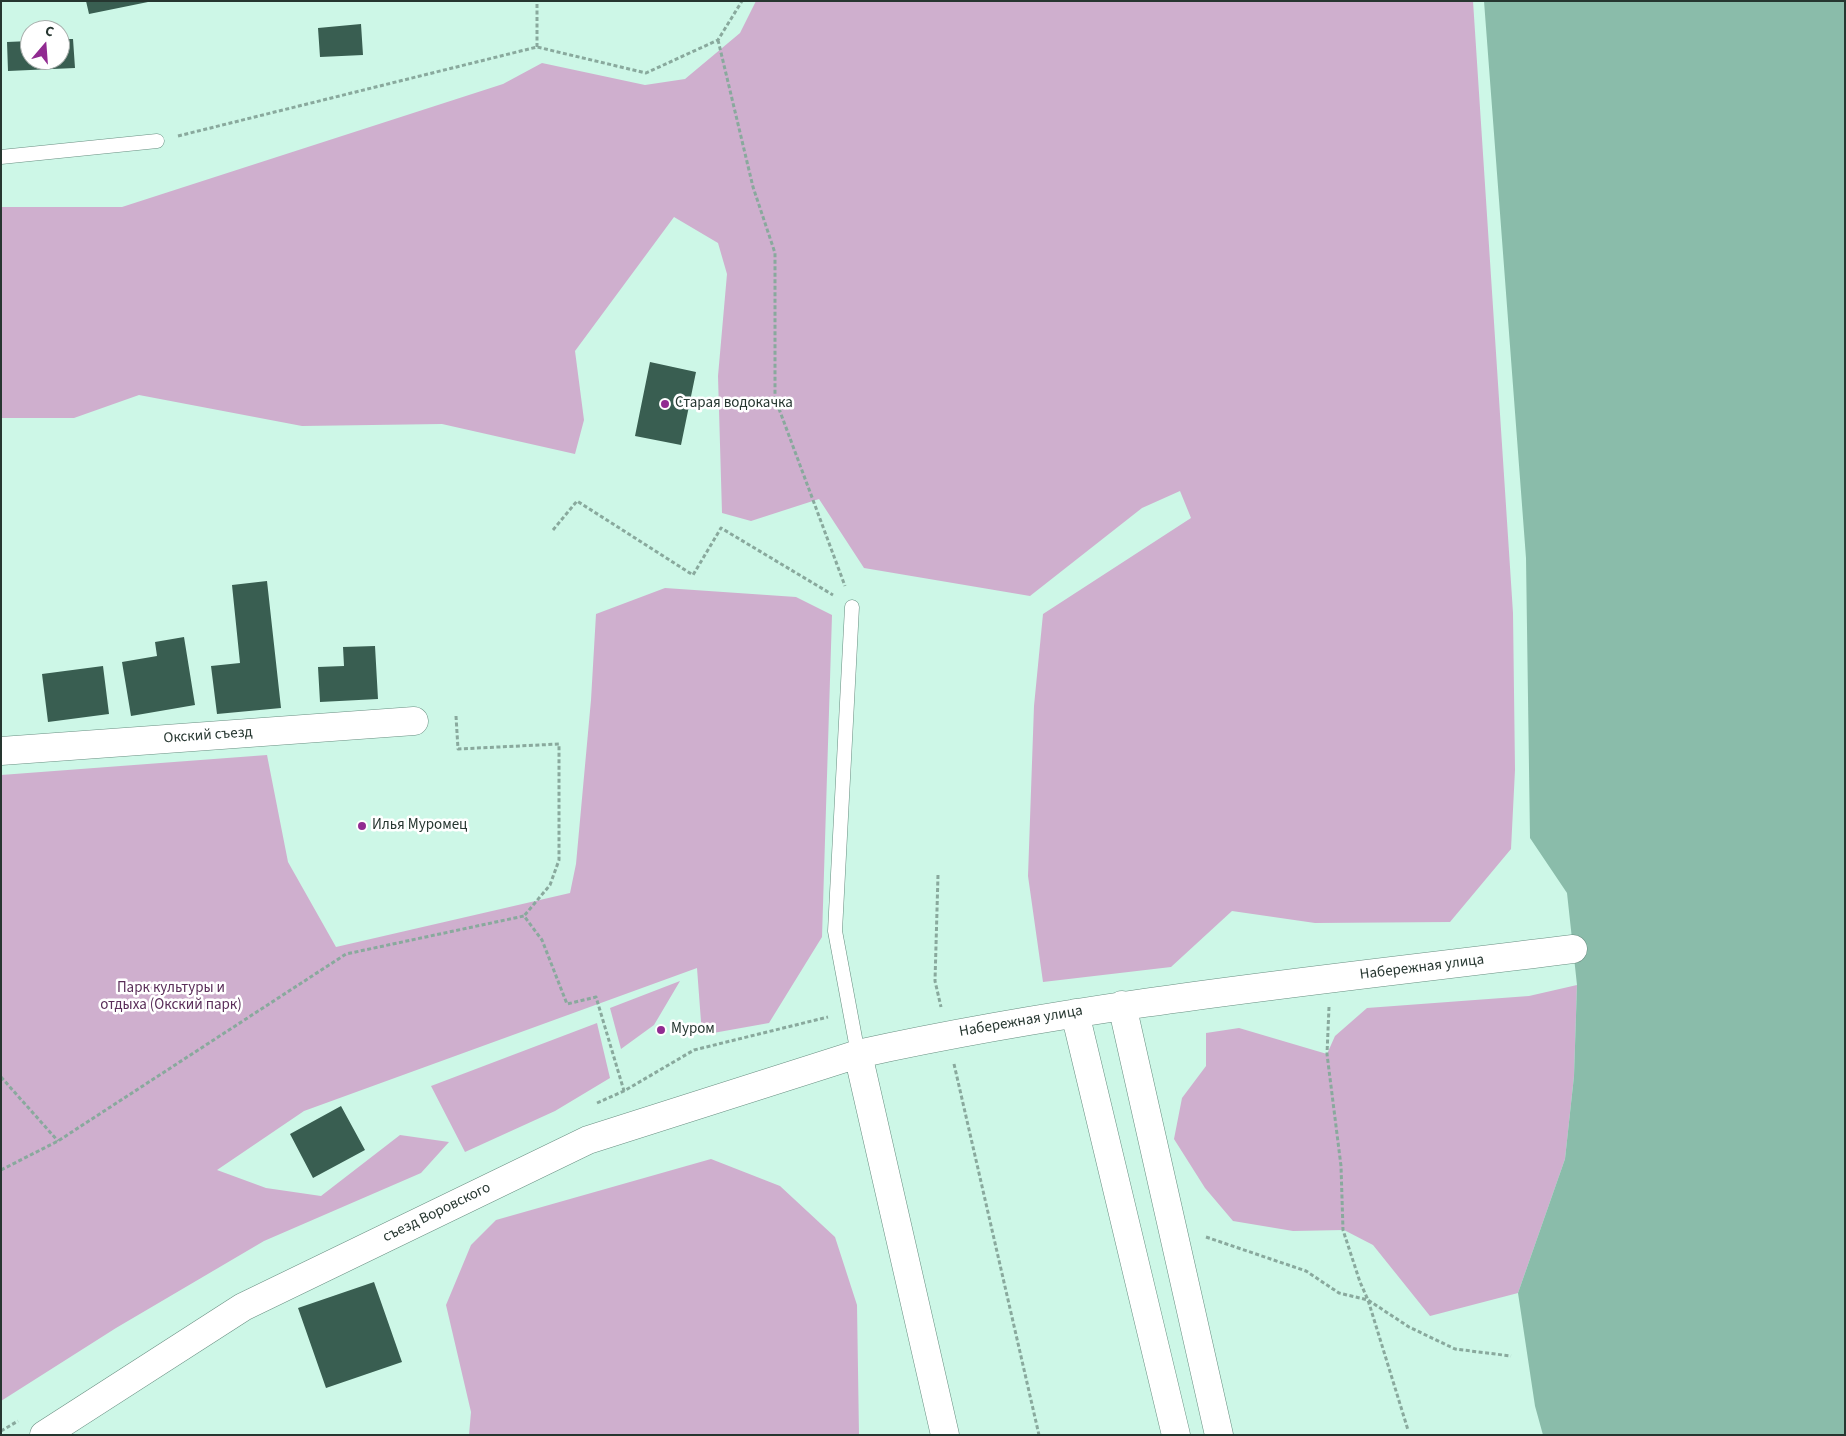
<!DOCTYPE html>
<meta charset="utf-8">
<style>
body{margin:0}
#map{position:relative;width:1846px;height:1436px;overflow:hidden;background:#cdf7e7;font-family:"Source Sans 3",sans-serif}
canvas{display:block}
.frame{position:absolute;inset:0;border:2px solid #263630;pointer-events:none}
.north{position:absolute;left:20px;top:20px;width:50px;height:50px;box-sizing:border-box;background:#fff;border:1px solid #a8afac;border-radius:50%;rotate:18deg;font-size:14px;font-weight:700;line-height:20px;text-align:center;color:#263630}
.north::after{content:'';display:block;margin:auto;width:18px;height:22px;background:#912b91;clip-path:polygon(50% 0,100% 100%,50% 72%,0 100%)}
</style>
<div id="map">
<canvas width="1846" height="1436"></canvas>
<div class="frame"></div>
<div class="north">С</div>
</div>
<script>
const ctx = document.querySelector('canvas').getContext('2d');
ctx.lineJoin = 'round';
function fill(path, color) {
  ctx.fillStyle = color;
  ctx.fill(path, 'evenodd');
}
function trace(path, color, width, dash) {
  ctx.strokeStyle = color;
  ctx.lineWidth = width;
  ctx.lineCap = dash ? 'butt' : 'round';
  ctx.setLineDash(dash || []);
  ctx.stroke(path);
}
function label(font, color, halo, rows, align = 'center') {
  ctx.font = font + ' "Source Sans 3",sans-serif';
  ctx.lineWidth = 5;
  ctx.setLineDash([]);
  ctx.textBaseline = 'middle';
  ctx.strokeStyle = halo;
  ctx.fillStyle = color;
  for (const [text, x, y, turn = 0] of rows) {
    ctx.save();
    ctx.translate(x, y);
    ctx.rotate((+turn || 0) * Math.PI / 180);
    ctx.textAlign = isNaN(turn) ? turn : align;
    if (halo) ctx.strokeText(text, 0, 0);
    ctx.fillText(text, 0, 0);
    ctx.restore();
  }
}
const green = new Path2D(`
 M756,1H1473L1513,613L1515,770L1511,849L1450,922L1315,923L1232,911L1171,967L1043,982L1028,876L1034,706L1043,614L1191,518L1180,491L1142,508L1030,596L864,568L819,499L751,521L722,513L718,376L727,274L718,243L674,217L575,351L584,420L575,454L442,424L302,426L139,395L74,418H1V207H122L503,84L542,63L645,85L685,79L740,33Z
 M665,588L796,597L832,615L822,937L769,1023L702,1035L697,968L304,1111L217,1170L266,1188L321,1196L400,1135L449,1142L421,1173L264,1241L116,1328L1,1401V775L267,755L288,862L336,947L570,893L576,864L591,700L596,614Z
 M680,981L654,1025L621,1049L610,1008Z
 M1577,985L1574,1076L1565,1159L1518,1293L1430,1316L1373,1245L1344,1230L1293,1231L1233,1221L1205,1188L1174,1139L1182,1098L1206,1066V1033L1239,1028L1327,1054L1335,1036L1367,1008L1529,996Z
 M597,1023L610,1078L555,1111L465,1152L431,1086Z
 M711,1159L780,1186L835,1237L857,1305L859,1435H469L471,1412L446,1305L471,1245L496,1220Z`);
const water = new Path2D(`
 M1484,1H1845V1435H1543L1535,1406L1518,1293L1565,1159L1574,1076L1577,985L1567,893L1530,838L1526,558Z`);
const building = new Path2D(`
 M86,1H148V2L89,14Z
 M361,24L363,55L320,57L318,28Z
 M60,39H73L75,68L8,71L7,42L30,41V60H60Z
 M650,362L696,372L681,445L635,436Z
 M267,581L281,708L217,714L211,666L240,663L232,585Z
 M184,637L195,705L131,716L122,662L157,656L155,642Z
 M375,646L378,699L320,702L318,667L344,666L343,647Z
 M103,666L109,714L48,722L42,674Z
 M341,1106L365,1150L313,1178L290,1134Z
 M374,1282L402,1362L326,1388L298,1308Z`);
const path = new Path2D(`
 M718,40L753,187L775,253V398L845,586
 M537,47V1
 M178,136L537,47L646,73L718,40L742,1
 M553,530L577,501L693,575L721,528L833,595
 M456,716L458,749L559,744V860L550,885L524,916
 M938,875L935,981L941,1007
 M1329,1007L1327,1054L1341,1166L1343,1230L1360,1282L1368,1300L1408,1430
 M954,1064L1039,1435
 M1,1077L58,1141
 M597,1103L624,1091L694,1050L828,1017
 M1,1170L58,1141L346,954L524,916L542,940L567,1004L596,997L624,1091
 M1206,1237L1306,1271L1339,1293L1368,1300L1409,1327L1455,1349L1511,1356
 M1,1431L18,1421`);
const service = new Path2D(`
 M1,157L157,141
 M852,607L835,931L858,1054`);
const minor = new Path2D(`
 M1,751L414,721
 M1122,1005L1219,1435
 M1075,1013L1176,1435
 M858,1054C1094,1002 1334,979 1573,949`);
const tertiary = new Path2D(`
 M44,1435L243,1307L588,1140L858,1054L945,1435`);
const markers = [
 [665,404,5,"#912b91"],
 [362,826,5,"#912b91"],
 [661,1030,5,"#912b91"]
];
const poiNames = [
 ["Старая водокачка",675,404],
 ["Илья Муромец",372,826],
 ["Муром",671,1030]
];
const streetNames = [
 ["Окский съезд",208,736,-4],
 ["Набережная улица",1422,968,-7],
 ["Набережная улица",1021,1022,-10],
 ["съезд Воровского",437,1213,-26]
];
const parkNames = [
 ["Парк культуры и",171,989],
 ["отдыха (Окский парк)",171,1006]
];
fill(green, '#cfafce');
fill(water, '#8abcaa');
fill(building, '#395e51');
trace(service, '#698f82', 15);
trace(minor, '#698f82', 29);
trace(tertiary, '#698f82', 29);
trace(path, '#89a99d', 3, [4, 2.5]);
trace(service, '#fff', 14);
trace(minor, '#fff', 28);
trace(tertiary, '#fff', 28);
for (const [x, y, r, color] of markers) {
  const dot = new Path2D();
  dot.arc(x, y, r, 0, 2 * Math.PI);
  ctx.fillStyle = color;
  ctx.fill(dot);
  trace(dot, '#fff', 2);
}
label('15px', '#263630', '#fff', poiNames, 'left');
label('15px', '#263630', '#fff', streetNames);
label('15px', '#5a2e59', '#fff', parkNames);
</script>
